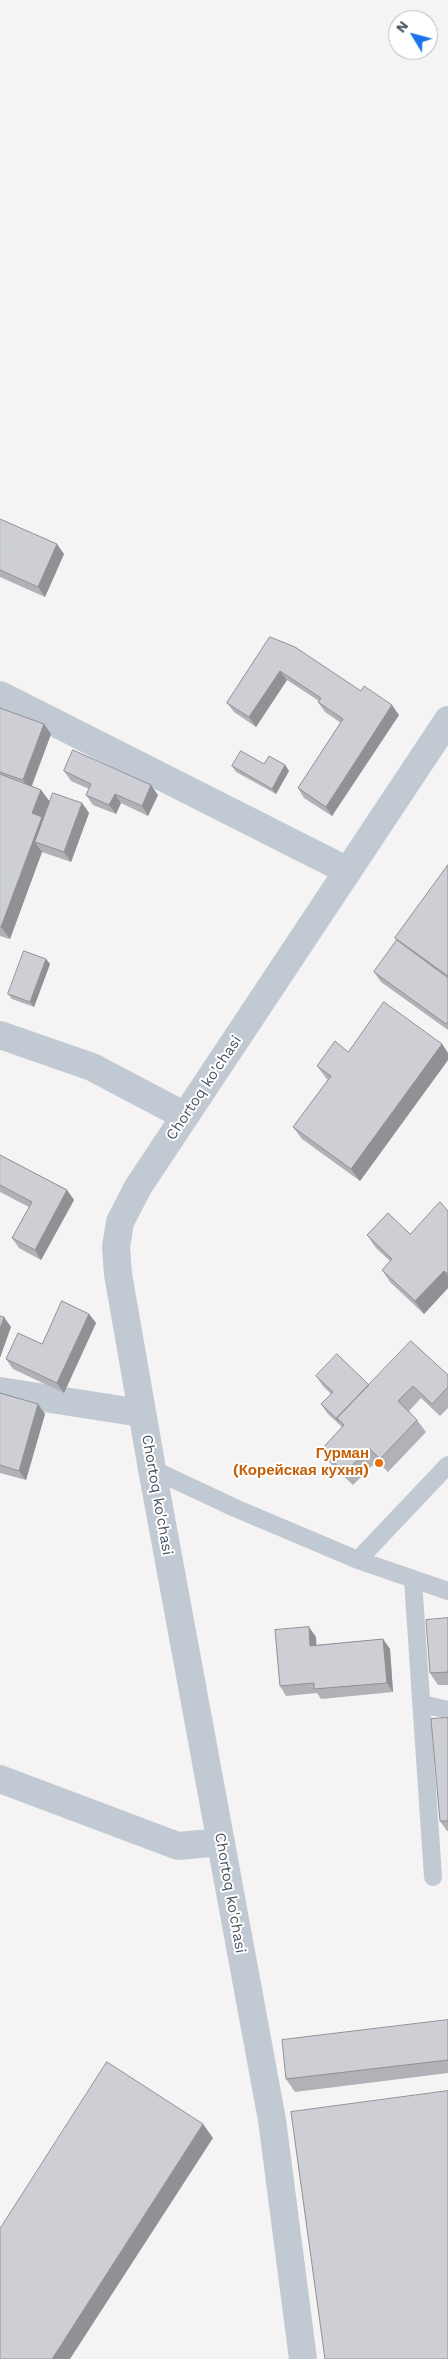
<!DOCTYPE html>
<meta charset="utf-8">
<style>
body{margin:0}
#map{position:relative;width:448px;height:2359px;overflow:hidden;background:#f5f3f3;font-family:"Work Sans",sans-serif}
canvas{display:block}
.north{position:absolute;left:388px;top:10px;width:50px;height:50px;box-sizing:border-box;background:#fff;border:1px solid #b7bbc0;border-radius:50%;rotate:307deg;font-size:14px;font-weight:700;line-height:20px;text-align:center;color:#4a5661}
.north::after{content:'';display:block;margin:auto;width:18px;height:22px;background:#1a73e8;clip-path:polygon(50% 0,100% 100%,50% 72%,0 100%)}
</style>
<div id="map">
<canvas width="448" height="2359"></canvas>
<div class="north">N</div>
</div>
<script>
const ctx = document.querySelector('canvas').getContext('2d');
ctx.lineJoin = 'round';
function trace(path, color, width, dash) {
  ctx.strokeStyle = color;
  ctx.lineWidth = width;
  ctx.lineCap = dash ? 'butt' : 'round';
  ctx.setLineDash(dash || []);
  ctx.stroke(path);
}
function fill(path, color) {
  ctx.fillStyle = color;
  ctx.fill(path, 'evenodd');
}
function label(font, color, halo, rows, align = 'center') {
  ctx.font = font + ' "Work Sans",sans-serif';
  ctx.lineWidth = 4;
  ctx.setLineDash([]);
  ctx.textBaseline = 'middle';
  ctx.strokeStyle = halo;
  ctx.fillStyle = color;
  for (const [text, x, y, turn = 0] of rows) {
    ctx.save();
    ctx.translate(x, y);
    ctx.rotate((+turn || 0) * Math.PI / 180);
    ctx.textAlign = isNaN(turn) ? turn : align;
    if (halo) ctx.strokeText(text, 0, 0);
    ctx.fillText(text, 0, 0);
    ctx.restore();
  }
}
const lane = new Path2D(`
 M152,1469L235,1508L358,1560L448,1591
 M358,1560L448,1465
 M413,1580L433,1877
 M422,1704L448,1710`);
const street = new Path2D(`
 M0,695L348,871
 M0,1035L92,1067L185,1116
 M0,1391L141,1413
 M0,1779L178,1846L221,1842
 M303,2359L272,2120L152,1469L118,1274L116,1247L120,1222L138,1187L448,720`);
const wall = new Path2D(`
 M0,519L64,554L45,597L0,577Z
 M270,637L399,715L332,816L304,798L298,788L341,723L325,712L318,702L319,701L287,680L256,727L234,712L227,703Z
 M0,708L44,724L51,734L32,786L41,790L50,802L44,820L82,803L89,813L71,862L42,852L10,939L0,936Z
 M264,764L285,765L289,771L276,794L236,772L232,766Z
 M64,771L158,795L148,816L121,803L116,814L93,805L86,795L89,789L71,781Z
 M448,865V1030L381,982L374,972L397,940L395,938Z
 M46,959L50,964L34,1007L12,999L8,994Z
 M442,1044L448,1053V1060L360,1181L302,1139L293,1127L328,1080L326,1078L317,1066L348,1052Z
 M0,1155L67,1190L74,1200L41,1260L19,1248L12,1238L29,1207L0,1192Z
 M448,1211V1288L424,1314L390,1282L382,1270L390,1261L376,1248L367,1235L410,1234Z
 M89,1314L96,1323L64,1393L13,1369L6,1359L42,1344Z
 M448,1375V1408L440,1416L421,1398L409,1411L417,1420L426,1432L388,1472L377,1461L353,1485L329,1462L321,1450L342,1427L328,1414L321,1404L331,1394L323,1386L316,1376L369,1385Z
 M0,1393L38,1404L45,1414L26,1480L0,1473Z
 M448,1618V1685H438L430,1673Z
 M316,1637V1645L383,1639L390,1649L393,1692L321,1699L317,1693L286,1696L280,1686Z
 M448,1718V1831H447L440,1821Z
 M448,2020V2073L295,2092L286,2079Z`);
const shadedWall = new Path2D(`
 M57,544L64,554L45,597L38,587Z
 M280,671L287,680L256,727L249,717Z
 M392,705L399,715L332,816L326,807Z
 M44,724L51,734L30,790L23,780Z
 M285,765L289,771L276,794L272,789Z
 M151,785L158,795L148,816L142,806Z
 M41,790L50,802L43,819L50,829L35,842L42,852L10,939L1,927L32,813Z
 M115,794L121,803L116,814L109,805Z
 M82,803L89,813L71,862L64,852Z
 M46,959L50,964L34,1007L30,1002Z
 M442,1044L448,1053V1060L360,1181L351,1169Z
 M67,1190L74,1200L41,1260L35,1250Z
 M444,1271L448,1276V1288L424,1314L415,1301Z
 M89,1314L96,1323L64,1393L57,1383Z
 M4,1317L11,1327L0,1358V1329Z
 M38,1404L45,1414L26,1480L19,1471Z
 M309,1627L316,1637L317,1655L310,1646Z
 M383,1639L390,1649L393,1692L387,1683Z
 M203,2124L213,2138L70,2359H52Z`);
const building = new Path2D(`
 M0,519L57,544L38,587L0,570Z
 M270,637L295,647L361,691L364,686L392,705L326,807L298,788L343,719L318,702L321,698L280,671L249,717L227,703Z
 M0,708L44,724L23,780L0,772Z
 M73,750L151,785L142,806L115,794L109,805L86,795L91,784L64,771Z
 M241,751L264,764L269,756L285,765L272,789L232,766Z
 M0,774L41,790L32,813L42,817L1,927H0Z
 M53,793L82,803L64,852L35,842Z
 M448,865V976L395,938Z
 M397,940L448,978V1022L446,1024L374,972Z
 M24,951L46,959L30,1002L8,994Z
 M384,1002L442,1044L351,1169L293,1127L331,1076L317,1066L335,1041L348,1052Z
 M0,1155L67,1190L35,1250L12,1238L32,1202L0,1185Z
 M440,1202L448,1211V1274L444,1271L415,1301L382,1270L392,1259L367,1235L388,1213L410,1234Z
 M62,1301L89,1314L57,1383L6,1359L18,1333L42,1344Z
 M0,1316L4,1317L0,1329Z
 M411,1341L448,1375V1387L432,1404L413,1386L398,1401L417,1420L380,1459L369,1448L345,1473L321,1450L344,1425L337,1418Z
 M337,1354L369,1385L337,1418L339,1421L321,1404L333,1392L316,1376Z
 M0,1393L38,1404L19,1471L0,1465Z
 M448,1618V1672L430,1673L426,1620Z
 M309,1627L310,1646L383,1639L387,1683L314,1689V1683L280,1686L275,1630Z
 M448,1718V1821H440L431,1719Z
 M448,2020V2060L286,2079L282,2040Z
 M107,2062L203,2124L52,2359H0V2229Z
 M448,2091V2359H325L291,2112Z`);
const markers = [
 [379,1463,5,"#e8710a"]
];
const streetNames = [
 ["Chortoq ko'chasi",204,1088,-56],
 ["Chortoq ko'chasi",157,1495,80],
 ["Chortoq ko'chasi",230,1893,80]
];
const foodNames = [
 ["Гурман",369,1454],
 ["(Корейская кухня)",369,1471]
];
trace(lane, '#c1cad2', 18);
trace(street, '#c1cad2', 28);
fill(wall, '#b0b2b7');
fill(shadedWall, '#909195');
fill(building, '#cdcfd5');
trace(building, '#909195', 1);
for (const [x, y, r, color] of markers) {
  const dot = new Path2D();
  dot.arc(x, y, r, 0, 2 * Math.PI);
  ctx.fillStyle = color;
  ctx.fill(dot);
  trace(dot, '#fff', 2);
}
label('15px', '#4a5661', '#fff', streetNames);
label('bold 15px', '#c56008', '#fff', foodNames, 'right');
</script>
